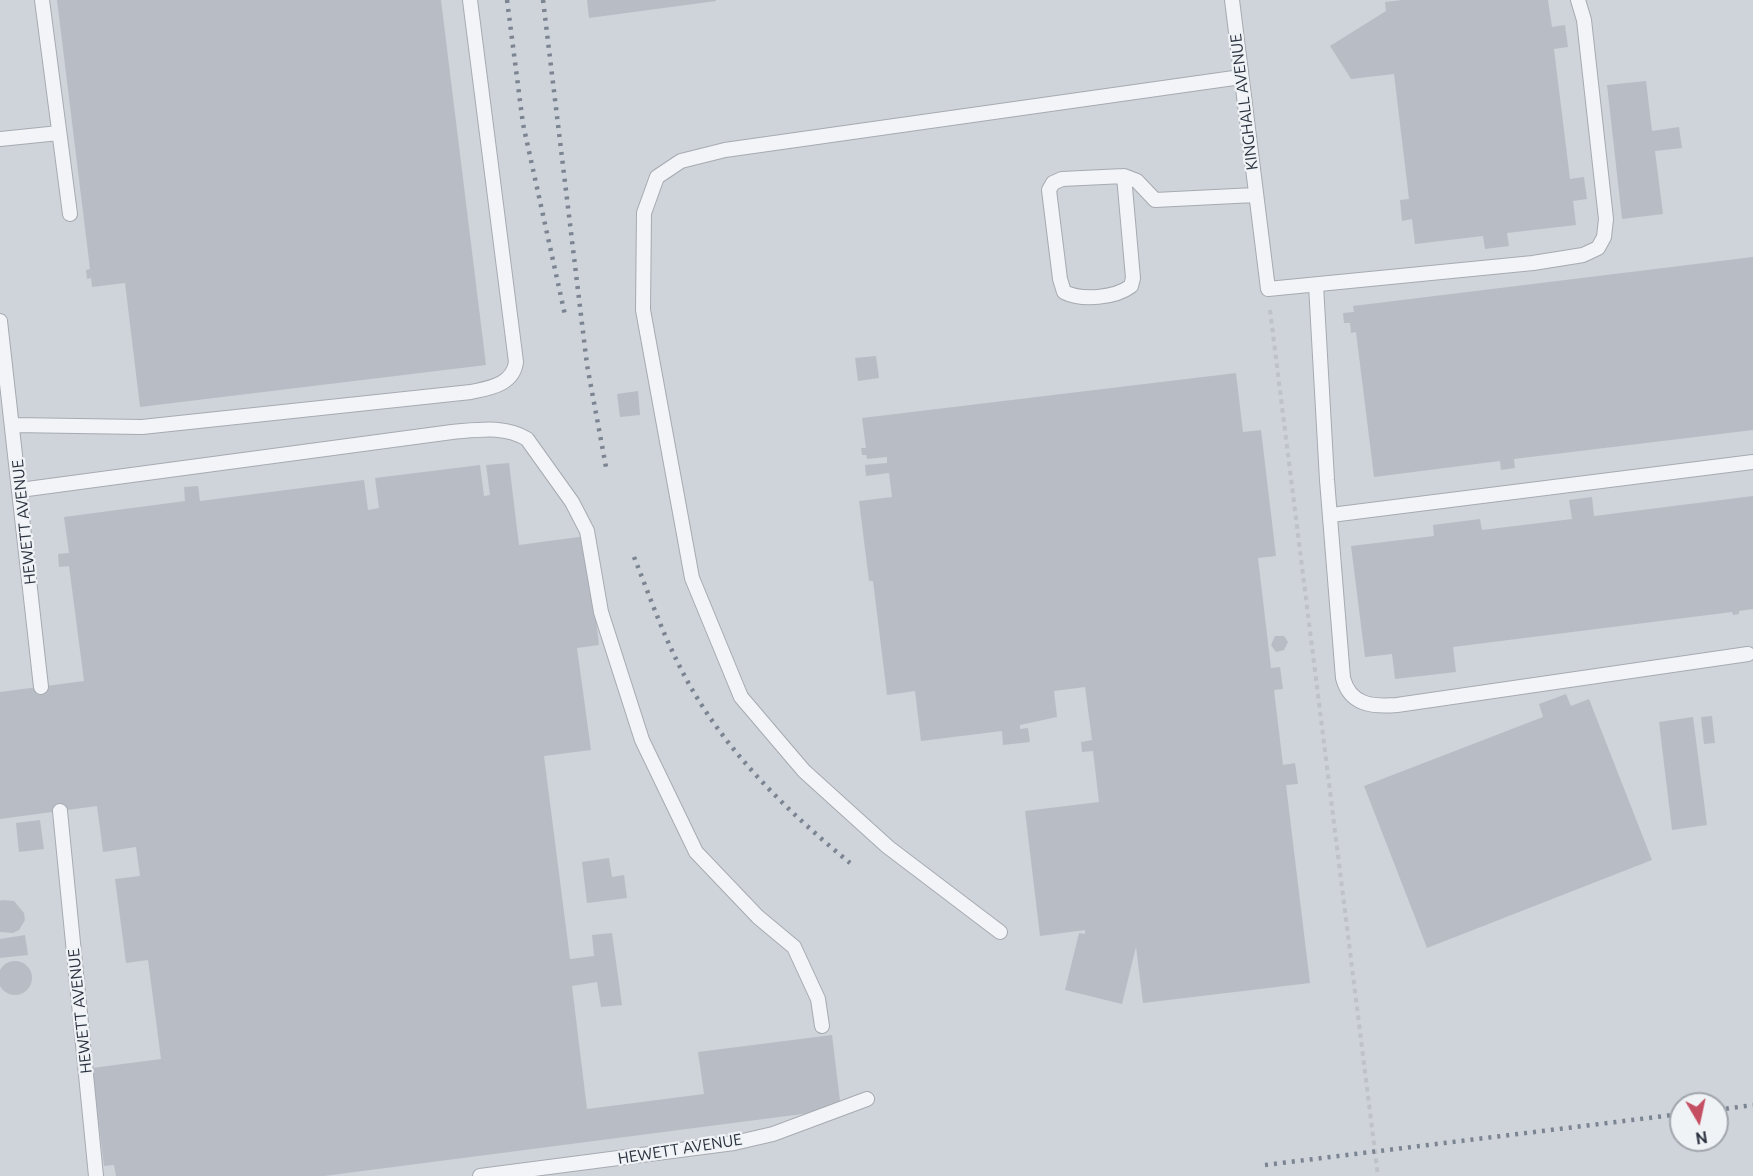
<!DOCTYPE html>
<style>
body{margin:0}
#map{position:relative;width:1753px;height:1176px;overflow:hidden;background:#e1e4e8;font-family:Ubuntu,sans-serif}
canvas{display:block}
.north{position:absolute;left:1669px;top:1092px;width:60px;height:60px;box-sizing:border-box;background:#f0f3f6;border:2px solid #a1a6ad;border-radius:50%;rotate:171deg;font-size:16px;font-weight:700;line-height:24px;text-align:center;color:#2a323f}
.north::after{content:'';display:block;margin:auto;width:21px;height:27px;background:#c44f63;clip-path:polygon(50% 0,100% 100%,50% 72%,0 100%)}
</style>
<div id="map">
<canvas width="1753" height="1176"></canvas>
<div class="north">N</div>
</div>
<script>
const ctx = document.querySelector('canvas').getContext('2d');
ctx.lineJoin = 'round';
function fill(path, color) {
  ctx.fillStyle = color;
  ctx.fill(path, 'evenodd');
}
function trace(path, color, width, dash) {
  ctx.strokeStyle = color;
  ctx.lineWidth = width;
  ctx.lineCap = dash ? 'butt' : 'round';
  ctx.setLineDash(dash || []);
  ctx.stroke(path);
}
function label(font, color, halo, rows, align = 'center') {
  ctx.font = font + ' Ubuntu,sans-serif';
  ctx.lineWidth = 4.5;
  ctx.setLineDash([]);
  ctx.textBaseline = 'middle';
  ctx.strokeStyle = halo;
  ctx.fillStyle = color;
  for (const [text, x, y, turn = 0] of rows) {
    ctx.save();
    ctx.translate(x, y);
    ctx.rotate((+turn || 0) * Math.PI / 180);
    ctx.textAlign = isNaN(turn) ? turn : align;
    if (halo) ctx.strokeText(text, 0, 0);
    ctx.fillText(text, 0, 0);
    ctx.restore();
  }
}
const built = new Path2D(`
 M0,0H1753V1176H0ZM1681,1104H1717V1140H1681Z`);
const building = new Path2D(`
 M57,0H441L486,365L140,407L125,283L92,287L91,278L87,279L86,270L90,269Z
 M587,0H716V1L589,18Z
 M1402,0H1548L1552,27L1565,25L1568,47L1554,49L1570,179L1584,177L1587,199L1573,201L1576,225L1507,233L1509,246L1485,249L1483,236L1415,244L1412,219L1402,221L1400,200L1409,199L1394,74L1351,79L1330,46L1386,11L1385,2Z
 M1646,81L1652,131L1679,127L1682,148L1655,151L1663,214L1622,219L1607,85Z
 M1753,257V430L1514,459L1515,468L1501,470L1500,461L1374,477L1356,332L1351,333L1350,323H1344L1343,313L1354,312L1353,306Z
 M876,356L879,378L858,381L855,358Z
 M1236,373L1243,432L1261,430L1276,556L1258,558L1271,668L1280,667L1283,689L1274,690L1283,765L1295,763L1298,784L1286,785L1310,983L1143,1003L1136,947L1122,1004L1065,990L1079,933L1085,934V930L1040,936L1025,811L1099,802L1093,751L1082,752L1081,742L1092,740L1085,687L1054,691L1057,717L1020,725V729L1028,728L1030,742L1003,745L1002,731L921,741L915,691L887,695L873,581H869L859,501L892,497L889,473L866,476L865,465L887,463V457L867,459L866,455H862L861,448H866L862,418Z
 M638,391L640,415L620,417L617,394Z
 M509,463L519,545L586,536L599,645L577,648L591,750L544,756L570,959L594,956L592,935L612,933L622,1005L601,1007L597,982L572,986L587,1109L704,1094L698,1052L832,1035L841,1109L324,1176H116L114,1165L104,1166L92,1068L161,1059L148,960L126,963L115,879L140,876L136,847L103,852L97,806L0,819V692L84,681L69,566L59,567L58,554L69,553L64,517L185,501L184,487L198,486L200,501L364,480L368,510L379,508L375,478L480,465L484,496L490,495L486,465Z
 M1753,496V609L1739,611V614L1733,615L1732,612L1453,647L1456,672L1395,679L1392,654L1365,657L1351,546L1434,536L1433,525L1480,519L1482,530L1572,519L1569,500L1592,497L1594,516Z
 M1275,636H1284L1288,642L1284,650L1276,652L1271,645Z
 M1566,694L1571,706L1589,699L1652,860L1427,948L1364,786L1543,717L1539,704Z
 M1712,716L1715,743L1704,744L1701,717Z
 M1693,717L1707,825L1672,830L1659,722Z
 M40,820L44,849L19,852L16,823Z
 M609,858L612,877L624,875L627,898L587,903L582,862Z
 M2,900L14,901L24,913L25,920L19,930L13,933L0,932V901Z
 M25,935L28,955L0,958V939Z
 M-2 978a17 17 0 1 1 34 0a17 17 0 1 1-34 0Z`);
const path = new Path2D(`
 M1270,310L1378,1176`);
const service = new Path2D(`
 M42,0L70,214
 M1232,0L1268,289L1533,263L1583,255L1598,248L1604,237L1606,219L1584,20L1578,0
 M0,139L59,133
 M1124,176L1133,278L1131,286C1115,298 1082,301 1064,292L1060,279L1049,190L1053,183L1062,179L1124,176L1137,181L1155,200L1255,195
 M1316,285L1327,480L1343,678C1350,705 1372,707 1397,705L1748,654
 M0,321L41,687
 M13,425L142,427L471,392C489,388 513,385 516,362L470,0
 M20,490L452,432C478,430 504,425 527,439L572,502L587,531L601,612L642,740L696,852L758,917L794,947L818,999L822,1026
 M1331,515L1753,462
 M60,811L96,1176
 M1000,932L888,847L804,771L741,697L692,578L643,310L644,213L657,177L681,161L725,150L1241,77
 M480,1176L734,1143L773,1134L867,1099`);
const rail = new Path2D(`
 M507,0L523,124L565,315
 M543,0L587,365L606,467
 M634,557C648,592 661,629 678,663C717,743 782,807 850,863
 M1717,1110L1753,1105
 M1265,1165L1681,1114`);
const streetNames = [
 ["KINGHALL AVENUE",1244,102,-97],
 ["HEWETT AVENUE",24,522,-96],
 ["HEWETT AVENUE",80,1011,-96],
 ["HEWETT AVENUE",680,1149,-9]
];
fill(built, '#cfd3da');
fill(building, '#b8bdc5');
trace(service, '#a6abb2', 16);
trace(path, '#bfc2c7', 4, [4.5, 4.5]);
trace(service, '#f3f4f7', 14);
trace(rail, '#7b8491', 4.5, [3, 6]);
label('16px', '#2a323f', '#f0f3f6', streetNames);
</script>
